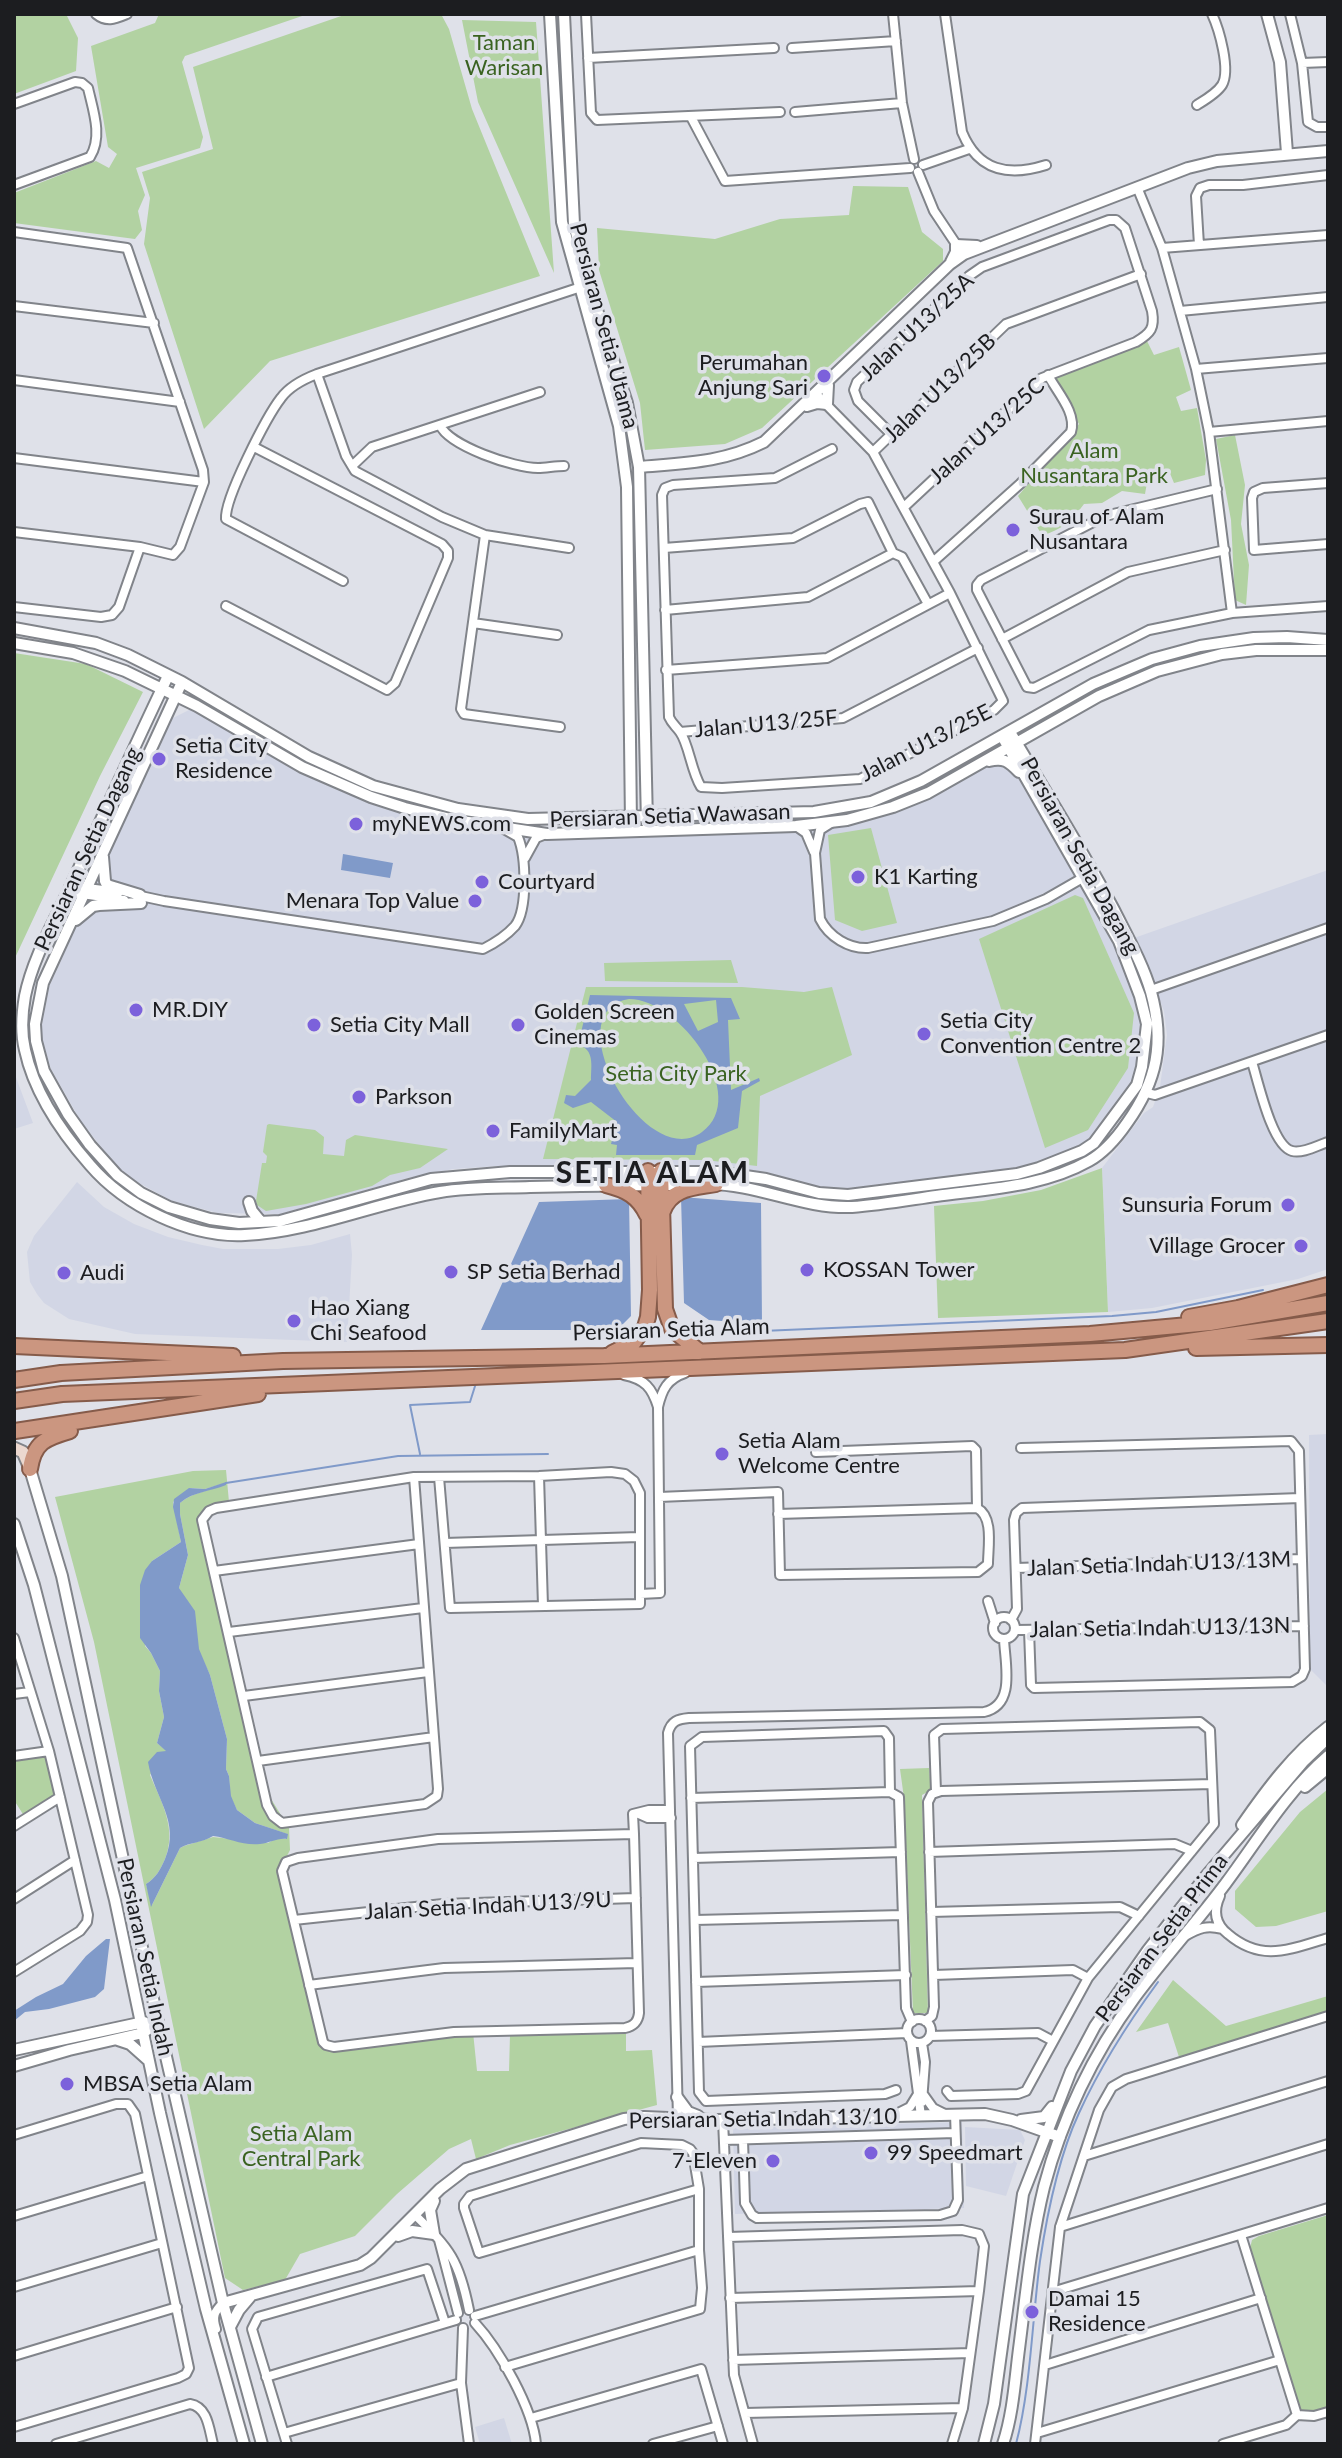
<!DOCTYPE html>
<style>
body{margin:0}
#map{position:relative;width:1342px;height:2458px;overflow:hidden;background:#dfe1e9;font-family:Lato,sans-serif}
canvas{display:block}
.frame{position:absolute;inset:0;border:16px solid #1c1d20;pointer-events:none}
</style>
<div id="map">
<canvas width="1342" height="2458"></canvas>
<div class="frame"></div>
</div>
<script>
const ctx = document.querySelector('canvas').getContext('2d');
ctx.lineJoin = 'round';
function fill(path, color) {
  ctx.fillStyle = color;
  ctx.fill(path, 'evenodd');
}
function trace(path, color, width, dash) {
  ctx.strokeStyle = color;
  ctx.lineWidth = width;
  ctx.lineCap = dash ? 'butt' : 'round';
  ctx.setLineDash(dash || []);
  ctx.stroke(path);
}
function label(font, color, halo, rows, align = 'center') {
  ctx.font = font + ' Lato,sans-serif';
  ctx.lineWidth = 7;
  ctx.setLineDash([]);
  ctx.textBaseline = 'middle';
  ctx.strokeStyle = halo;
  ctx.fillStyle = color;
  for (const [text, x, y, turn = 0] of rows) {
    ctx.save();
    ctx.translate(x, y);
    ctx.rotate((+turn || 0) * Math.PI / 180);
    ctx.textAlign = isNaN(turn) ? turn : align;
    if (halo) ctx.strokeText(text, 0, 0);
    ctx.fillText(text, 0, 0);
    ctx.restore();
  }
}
const built = new Path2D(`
 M191,709L299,770L482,829L644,833L813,829L863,822L904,807L987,765L1004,762L1023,783L1116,945L1136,998L1142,1025L1137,1068L1133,1082L1091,1138L1079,1147L1037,1164L1016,1169L848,1188L821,1187L758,1171L719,1166H499L453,1169L409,1178L280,1214L218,1213L172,1201L130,1178L112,1161L80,1120L51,1069L42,1041V1025L49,987L171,719Z
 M1328,870V1269L1298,1279L1152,1308L1108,1312L1102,1168L1144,1113L1153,1107L1160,1087L1167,1035L1164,1011L1134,938Z
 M14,1072L33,1123L14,1129Z
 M77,1182L104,1207L134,1224L168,1237L202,1245L223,1249H278L311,1245L350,1234L352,1255L347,1342L135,1334L69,1319L44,1303L37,1294L30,1282L27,1252L34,1236Z
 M1328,1434V1687L1310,1669L1309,1435Z
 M962,2122L964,2208L735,2214L733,2128Z
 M965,2127L1020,2130L1025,2140L1006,2196L966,2186Z
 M504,2418L512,2444H480L475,2427Z`);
const green = new Path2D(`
 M14,14H66L78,38L76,71L14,94Z
 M159,14H308L185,56L182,62L203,137L200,148L136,168L145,195L138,211L142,230L135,239L14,223V193L96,161L109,168L117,154L108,147L91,46L155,23Z
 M347,14H441L449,29L472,109L540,276L270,361L204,429L144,244L150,198L142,172L213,149L193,67Z
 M462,20L536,22L554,273L478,102Z
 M853,186L908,187L922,232L943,249V261L762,428L725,444L645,450L640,403L599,270L597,228L715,239L780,219L849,215Z
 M1147,341L1154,355L1179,347L1191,390L1176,397L1181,411L1197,408L1206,460L1205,475L1174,483L1169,471L1148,477L1145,494L1122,491L1102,503L1084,504C1073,519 1061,531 1042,535L1018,496L1079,424L1060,391L1053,385L1057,375Z
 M1235,435L1245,485L1241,524L1249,565L1246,605L1235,600L1231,520L1216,439Z
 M14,653L86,664L143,692L100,776L14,960Z
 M871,828L897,923L862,931L835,920L828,835Z
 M1075,895L1083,898L1134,1013L1128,1068L1088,1130L1045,1148L979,939Z
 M731,960L738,983L605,981L604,963Z
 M586,987H742L804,992L832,987L852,1055L760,1096L757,1166L705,1160L543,1159Z
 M269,1124L315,1130L324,1137L323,1154L344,1156L346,1140L355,1135L448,1149L420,1168L390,1175L372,1186L306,1204L266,1211L257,1205L256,1201L262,1163H266L267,1156L263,1152L267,1125Z
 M1102,1168L1108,1312L938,1318L934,1206L983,1201L1041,1190Z
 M226,1470L229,1502C215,1505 204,1506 199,1520L260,1781L289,1828L290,1850L282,1866L326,2047L473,2032L477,2071H509L510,2035L626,2034V2051L652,2050L657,2105L510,2145L476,2159L471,2139L449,2149L397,2194L355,2236L300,2254L285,2280L243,2290L225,2278L94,1642L55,1497L193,1471ZM225,1483C210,1492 194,1491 180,1503V1514L188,1555L179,1588L200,1654L210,1675L227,1739L226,1769L229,1776L230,1796L237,1810L255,1823L287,1834L286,1839L277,1838L268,1843L213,1837L184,1846L180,1848L152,1905L146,1884C156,1878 160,1870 165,1859C177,1829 162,1803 150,1775L167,1751L157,1743L164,1717L159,1691L160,1671L151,1653L145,1646L152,1561L181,1542L173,1502L190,1488L205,1489Z
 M49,1751L60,1797L26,1819L14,1800V1756Z
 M929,1768L931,1790L922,1795L928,2013H913L904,1798L900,1769Z
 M1328,1789V1911L1276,1926L1256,1927L1235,1909V1891L1300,1812Z
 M1173,1980L1226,2026L1328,1996V2012L1179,2057L1168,2023L1136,2032Z
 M1328,2215V2407L1310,2413L1299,2409L1250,2248L1252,2240L1259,2236Z`);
const water = new Path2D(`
 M343,854L393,863L390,878L341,870Z
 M590,995L731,998L740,1019L728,1020L731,1090L759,1078L760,1081L742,1091L738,1128L697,1145L695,1155H616L617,1145L611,1144L617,1122L591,1102L573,1108L564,1103L566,1095L575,1096L591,1080C591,1066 595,1049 578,1045ZM629,999C680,999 751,1097 702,1132C646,1174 553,1011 629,999ZM716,1000L718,1022L698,1031L684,1004Z
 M681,1197L761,1203L762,1324L709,1320L684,1303Z
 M629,1199L631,1316L617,1330H481L539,1202Z
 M226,1482V1485C210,1492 194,1491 180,1503V1514L188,1555L179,1588L195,1611L199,1649L210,1675L227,1739L226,1769L229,1776L231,1796L237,1810L255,1823L288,1834L287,1839C276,1838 271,1843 260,1844C243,1846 229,1838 213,1836C202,1843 190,1842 180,1848L151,1907L146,1884C156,1878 160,1870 165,1859C181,1821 154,1798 148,1762L157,1752L166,1751L157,1743L164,1717L159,1691L160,1671L151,1653L140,1638V1585L145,1570L152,1561L181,1542L173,1507L174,1499L189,1488L205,1489Z
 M106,1939H110L104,1989L95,1997L49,2009L25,2012L14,2021V2011L36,1997L63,1984L86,1956Z`);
const stream = new Path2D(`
 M751,1322L762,1331L1112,1316L1156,1312L1263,1290
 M420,1454L410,1405L470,1402L476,1383
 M226,1483L398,1456L548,1454
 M1016,2444C1031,2387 1032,2320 1040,2261C1047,2214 1059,2156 1079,2113C1100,2067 1128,2023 1158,1982`);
const minor = new Path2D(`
 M96,14C107,23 115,19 127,14
 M586,14L591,113L597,120L780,112
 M893,14L902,103L914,159
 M945,14L962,132C978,171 1008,177 1046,165
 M1290,14L1302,63L1308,122L1317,127H1328
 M792,48L896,41
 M588,58L774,48
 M1302,63L1328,62
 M14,104L75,82L82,83L88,88C93,110 103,137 90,157L14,185
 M1197,105C1205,100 1217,93 1222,85C1231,70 1219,29 1212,14
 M795,112L902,103
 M691,117L725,181L910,168
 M923,165L969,149
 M918,172L934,211L958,247
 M1137,187L1162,248L1196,369L1209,432L1232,613L1149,630L1034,688L1027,687L977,590V585L981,580L1105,516L1217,489
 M14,232L127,248L203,470L204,482L180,547L173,555L140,547L14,532
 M1199,245L1196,196L1200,188L1209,185H1243L1328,175
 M1162,248L1328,235
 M14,306L154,323
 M1180,311L1328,297
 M1196,369L1328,358
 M317,374L346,456L355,471L442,517L485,535L569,548
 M14,380L180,402
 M816,394L873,452L950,593L1003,701L994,710L860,779L722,788L701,787C691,771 689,744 680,732C676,726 672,724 669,717L662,495L665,488L673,485L775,478L832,449
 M440,425C449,446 514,468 538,468C546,468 555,466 564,466
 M1209,432L1328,421
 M891,434L858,401L854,390L857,382L969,276L982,267L1109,220H1116L1125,228L1152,311C1155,328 1151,333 1136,342L1042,378L904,507
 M873,452L1006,324L1141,274
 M14,458L204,482
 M352,466L372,447L540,392
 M1328,483L1263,488L1254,492L1252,498L1254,550L1328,544
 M485,535L461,709L464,714L560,727
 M664,548L793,538L860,504L868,502L893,553L902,557L928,604
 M934,561L1020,484L1071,432C1077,413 1057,392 1048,375
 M343,581L226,519C224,499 267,416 281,398C289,387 304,379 317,374L584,286
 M226,606L387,690L395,683L448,558V551L442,544L254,447
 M14,607L101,617L112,615L119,607L140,547
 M665,610L808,597L893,553
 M1232,613L1328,606
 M473,623L557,635
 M1002,639L1128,572L1225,550
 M666,670L827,658L950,593
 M680,732L843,718L978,648
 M831,823L820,830L815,853L820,919C829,937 849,949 868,948L993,921L1046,899L1086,876
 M796,826L806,833L814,852
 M525,858L536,838L546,834
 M71,886L119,892
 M68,892L124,900
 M136,895L164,901L483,949C495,943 506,936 515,926C528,909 526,856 518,837L504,829
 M1151,990L1328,928
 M1252,1062C1258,1081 1272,1146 1292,1151C1303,1154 1318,1145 1328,1142
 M1147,1093L1155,1095L1328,1035
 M624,1375C645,1379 652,1388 658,1407
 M1021,1448L1291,1441L1299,1451L1305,1669L1302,1676L1292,1682L1034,1688L1031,1685L1029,1630
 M816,1452L972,1446L976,1450L977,1508
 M539,1476L543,1606
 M414,1477L438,1789L437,1796L425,1804L282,1823L273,1816L267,1805L202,1520L209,1511L216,1508L414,1477L539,1476L611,1472L625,1474L634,1481L640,1493V1604L450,1608L439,1477
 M659,1497L778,1492L780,1575L978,1572L988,1564C988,1547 994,1517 977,1508L778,1514
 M445,1543L639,1537
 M1016,1568L1302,1559
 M214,1571L419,1544
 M640,1594L660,1593L658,1407C662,1390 667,1379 685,1373
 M988,1601L995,1623
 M993 1628a11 11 0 1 1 22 0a11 11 0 1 1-22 0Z
 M1011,1620L1017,1609L1014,1520L1016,1513L1022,1508L1300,1498
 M1015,1630L1304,1626
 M229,1632L423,1608
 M14,1638L49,1751L88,1915L87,1922L80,1931L14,1972
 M14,1694L30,1692
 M244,1696L428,1672
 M14,1756L49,1751
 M258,1761L434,1737
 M890,1792L889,1738L884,1731L702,1737L690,1746L699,2092L706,2101L885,2094L896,2090
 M936,1792L934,1735L942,1729L1200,1722L1210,1730L1214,1824L1088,1978L1026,2091L1018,2094L951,2096L947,2091
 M691,1798L890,1792L899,1797L906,2008L912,2022
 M639,1814L648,1818H671
 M14,1826L60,1797
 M634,1834L438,1839L298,1858L286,1862L282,1871L323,2042L326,2045L334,2047L454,2032L625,2028C634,2026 638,2022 639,2013L634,1834L633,1814L649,1810H670
 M929,1852L1175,1844L1192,1851
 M693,1858L901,1852
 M1220,1896C1213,1911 1215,1924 1228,1934C1262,1963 1290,1949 1328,1938
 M14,1899L75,1860
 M931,1912L1120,1907L1139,1916
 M294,1920L443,1904L636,1898
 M695,1920L903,1915
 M1185,1936C1199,1928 1207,1925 1222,1929
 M934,1975L1073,1970L1088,1978
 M696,1982L906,1975
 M309,1985L444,1968L637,1963
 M907 2031a12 12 0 1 1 24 0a12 12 0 1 1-24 0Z
 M925,2021L932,2016L934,2007L928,1802L932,1794L941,1791L1212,1784
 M930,2036L1038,2033L1053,2041
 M911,2041L921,2116
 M698,2042L907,2033
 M923,2094L933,2108L945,2114
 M922,2102L925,2062L922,2043
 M894,2115L910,2107L918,2094
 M678,2118L668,1733C671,1721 678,1719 689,1718L984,1712C1016,1705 1005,1664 1004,1639
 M723,2120L734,2375L753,2444
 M14,2135L116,2104H128L135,2114L189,2368L186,2374L178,2378L14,2427
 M724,2140L955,2133
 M743,2140L745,2203L752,2215L757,2218L940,2215L953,2211L958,2200L955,2114
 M1084,2156L1328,2081
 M415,2215C450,2249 459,2260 469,2310
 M14,2216L148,2176
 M1060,2227L1328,2144
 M1241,2235L1297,2415
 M728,2237L962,2230L979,2234L984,2246L979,2291L963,2408L952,2444
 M439,2240L458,2313
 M14,2287L162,2243
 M1052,2292L1328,2208
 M730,2298L979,2291
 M475,2316L699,2250
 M475,2323C499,2349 533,2409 536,2444
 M463,2328L461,2383L469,2444
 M216,2329C212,2316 214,2312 223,2303
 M14,2356L177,2307
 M733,2360L970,2353
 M1045,2365L1261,2298
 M505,2367L700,2309L702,2288L699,2250V2189L693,2153L690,2149L682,2145L641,2143L470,2196L464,2204V2208L479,2253L699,2189
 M266,2377L456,2320
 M745,2413L963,2408
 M531,2418L701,2369L723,2444
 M284,2433L461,2383
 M1037,2433L1280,2360
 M56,2444L190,2404C208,2407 209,2429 213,2444
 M287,2444L252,2329L258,2317L427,2269L445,2323
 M653,2444L718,2426
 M1035,2444L1060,2227L1099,2110L1112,2087L1126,2079L1328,2016
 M1223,2444L1286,2425L1297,2415L1314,2416L1328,2412`);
const tertiary = new Path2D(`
 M550,14L562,222L619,426L627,487L631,824
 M564,14L574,224L589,285L627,403L639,467L647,823
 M1267,14L1280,62L1287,153
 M951,262L956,252V245L977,246
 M807,406L817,403L827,404L828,385
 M639,467C684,463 722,463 764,442L950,264L964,254L1188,168L1217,161L1328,151
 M14,628L96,643L128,655L182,682L309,757L373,786L458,809L528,819L814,812L871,802L921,781L1093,684L1152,659L1200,646L1254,638L1287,637L1328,640
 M14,643L73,653L125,671L197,706L302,767L371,797L405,808L455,820L547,834L796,826L847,820L893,807L928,793L1099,696L1157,671L1222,654L1256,650H1328
 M168,676C136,743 105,811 74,879C57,917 33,956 25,996C22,1013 21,1034 25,1050C34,1092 62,1133 90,1165C125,1206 190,1238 245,1235C311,1232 375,1203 440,1192C469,1187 500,1188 530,1187C584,1186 639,1185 693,1185
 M182,682L43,983L35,1024L36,1041L44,1071L68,1114L90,1145L117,1175L141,1193L169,1207L210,1219L239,1223L280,1221L431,1179L510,1172H718L766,1179L819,1193L848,1195L1017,1174L1039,1168L1082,1151L1094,1143L1137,1085L1142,1067L1147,1024L1140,996L1119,941L1002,736
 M989,761C1004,757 1009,762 1019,772
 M103,857L105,881L107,885L140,895
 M76,920L93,906L99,905L141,903
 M709,1184C758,1184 802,1209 852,1207C880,1205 908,1200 936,1196C987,1189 1043,1187 1089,1161C1105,1152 1116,1139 1127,1123C1157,1081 1165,1043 1151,992C1143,964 1127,936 1114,910C1082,849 1045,791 1010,732
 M249,1202L252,1211L261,1222
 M30,1469L62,1576L158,2022L223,2303L262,2444
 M14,1524L34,1585L115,1900L160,2113L206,2309L244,2444
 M1305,1787L1328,1768
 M1242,1825C1267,1789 1293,1754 1328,1727
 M118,2040L130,2044L148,2060
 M14,2050L144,2022
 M14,2066L69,2050L143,2033L158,2022
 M677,2097L688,2112L698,2116
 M1021,2120L1044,2117L1052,2107
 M398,2236L412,2231L434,2234L430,2210L434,2201
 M223,2303L360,2265L371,2258L440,2189L466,2169L624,2119L644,2117L717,2120L985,2114L1012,2120L1060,2137
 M230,2327L239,2310L250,2297
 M984,2444L994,2404L1023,2194L1071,2071L1095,2026L1148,1950L1206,1876L1303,1762L1328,1738
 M1003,2444C1013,2414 1015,2380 1019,2349C1026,2295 1031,2240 1044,2187C1062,2119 1094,2053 1135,1997C1164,1958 1197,1922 1226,1883C1258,1840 1287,1791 1328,1756`);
const secondary = new Path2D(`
 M14,1448L23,1452L30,1468`);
const trunk = new Path2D(`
 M661,1171L665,1309L672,1329L700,1352
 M606,1185C626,1190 638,1196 647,1215
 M663,1211C672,1187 695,1188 716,1184
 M1189,1317L1238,1308L1328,1285
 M14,1346L233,1356
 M1196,1348L1328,1345
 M612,1353L634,1342L645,1327L648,1317L650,1290L648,1171
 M14,1380L61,1373L283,1361L604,1356L1090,1334L1210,1323L1328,1303
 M14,1401L62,1394L1125,1350L1328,1321
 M15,1431L258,1394
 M30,1469C34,1442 46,1438 70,1431`);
const markers = [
 [824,376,8,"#7c61db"],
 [1013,530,8,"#7c61db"],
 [159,759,8,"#7c61db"],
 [356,824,8,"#7c61db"],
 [858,877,8,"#7c61db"],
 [482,882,8,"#7c61db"],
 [475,901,8,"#7c61db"],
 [136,1010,8,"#7c61db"],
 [314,1025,8,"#7c61db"],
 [518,1025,8,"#7c61db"],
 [924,1034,8,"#7c61db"],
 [359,1097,8,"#7c61db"],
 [493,1131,8,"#7c61db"],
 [1288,1205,8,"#7c61db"],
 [1301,1246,8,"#7c61db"],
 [807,1270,8,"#7c61db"],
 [451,1272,8,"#7c61db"],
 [64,1273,8,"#7c61db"],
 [294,1321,8,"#7c61db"],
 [722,1454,8,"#7c61db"],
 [67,2084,8,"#7c61db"],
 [871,2153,8,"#7c61db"],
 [773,2161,8,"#7c61db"],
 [1032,2312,8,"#7c61db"]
];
const parkNames = [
 ["Taman",504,43],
 ["Warisan",504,68],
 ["Alam",1094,451],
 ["Nusantara Park",1094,476],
 ["Setia City Park",676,1074],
 ["Setia Alam",301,2134],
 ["Central Park",301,2159]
];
const streetNames = [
 ["Persiaran Setia Utama",604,326,75],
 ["Jalan U13/25A",917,327,-43],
 ["Jalan U13/25B",940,388,-44],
 ["Jalan U13/25C",987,431,-42],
 ["Jalan U13/25F",766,724,-5],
 ["Jalan U13/25E",926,743,-27],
 ["Persiaran Setia Wawasan",670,816,-2],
 ["Persiaran Setia Dagang",88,849,-65],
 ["Persiaran Setia Dagang",1080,856,61],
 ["Persiaran Setia Alam",671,1330,-2],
 ["Jalan Setia Indah U13/13M",1159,1564,-2],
 ["Jalan Setia Indah U13/13N",1160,1628,-1],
 ["Jalan Setia Indah U13/9U",488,1906,-3],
 ["Persiaran Setia Prima",1162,1938,-53],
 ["Persiaran Setia Indah",145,1957,78],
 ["Persiaran Setia Indah 13/10",763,2119,-1]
];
const poiNames = [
 ["Perumahan",808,363,"right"],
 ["Anjung Sari",808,388,"right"],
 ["Surau of Alam",1029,517],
 ["Nusantara",1029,542],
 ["Setia City",175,746],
 ["Residence",175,771],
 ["myNEWS.com",372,824],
 ["K1 Karting",874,877],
 ["Courtyard",498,882],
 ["Menara Top Value",459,901,"right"],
 ["MR.DIY",152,1010],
 ["Golden Screen",534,1012],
 ["Cinemas",534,1037],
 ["Setia City",940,1021],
 ["Convention Centre 2",940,1046],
 ["Setia City Mall",330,1025],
 ["Parkson",375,1097],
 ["FamilyMart",509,1131],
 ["Sunsuria Forum",1272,1205,"right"],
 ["Village Grocer",1285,1246,"right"],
 ["KOSSAN Tower",823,1270],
 ["SP Setia Berhad",467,1272],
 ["Audi",80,1273],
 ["Hao Xiang",310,1308],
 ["Chi Seafood",310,1333],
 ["Setia Alam",738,1441],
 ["Welcome Centre",738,1466],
 ["MBSA Setia Alam",83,2084],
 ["99 Speedmart",887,2153],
 ["7-Eleven",757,2161,"right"],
 ["Damai 15",1048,2299],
 ["Residence",1048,2324]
];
const districtNames = [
 ["SETIA ALAM",653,1173]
];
fill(built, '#d2d6e5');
fill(green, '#b2d2a2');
fill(water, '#809ac9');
trace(stream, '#809ac9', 2);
trace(minor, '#81848a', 12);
trace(tertiary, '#81848a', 14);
trace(secondary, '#81848a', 15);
trace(trunk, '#855b4a', 18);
trace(minor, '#fff', 8);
trace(tertiary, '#fff', 10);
trace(secondary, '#ecd8cf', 11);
trace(trunk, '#cb9680', 14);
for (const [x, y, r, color] of markers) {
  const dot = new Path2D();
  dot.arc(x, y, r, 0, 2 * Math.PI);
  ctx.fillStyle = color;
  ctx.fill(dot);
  trace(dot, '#dfe1e9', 3);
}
label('22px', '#3a6321', '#dfe1e9', parkNames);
label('22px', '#1c1d20', '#dfe1e9', streetNames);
label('22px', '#1c1d20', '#dfe1e9', poiNames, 'left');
ctx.letterSpacing = '2px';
label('bold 30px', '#1c1d20', '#dfe1e9', districtNames);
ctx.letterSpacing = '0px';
</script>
